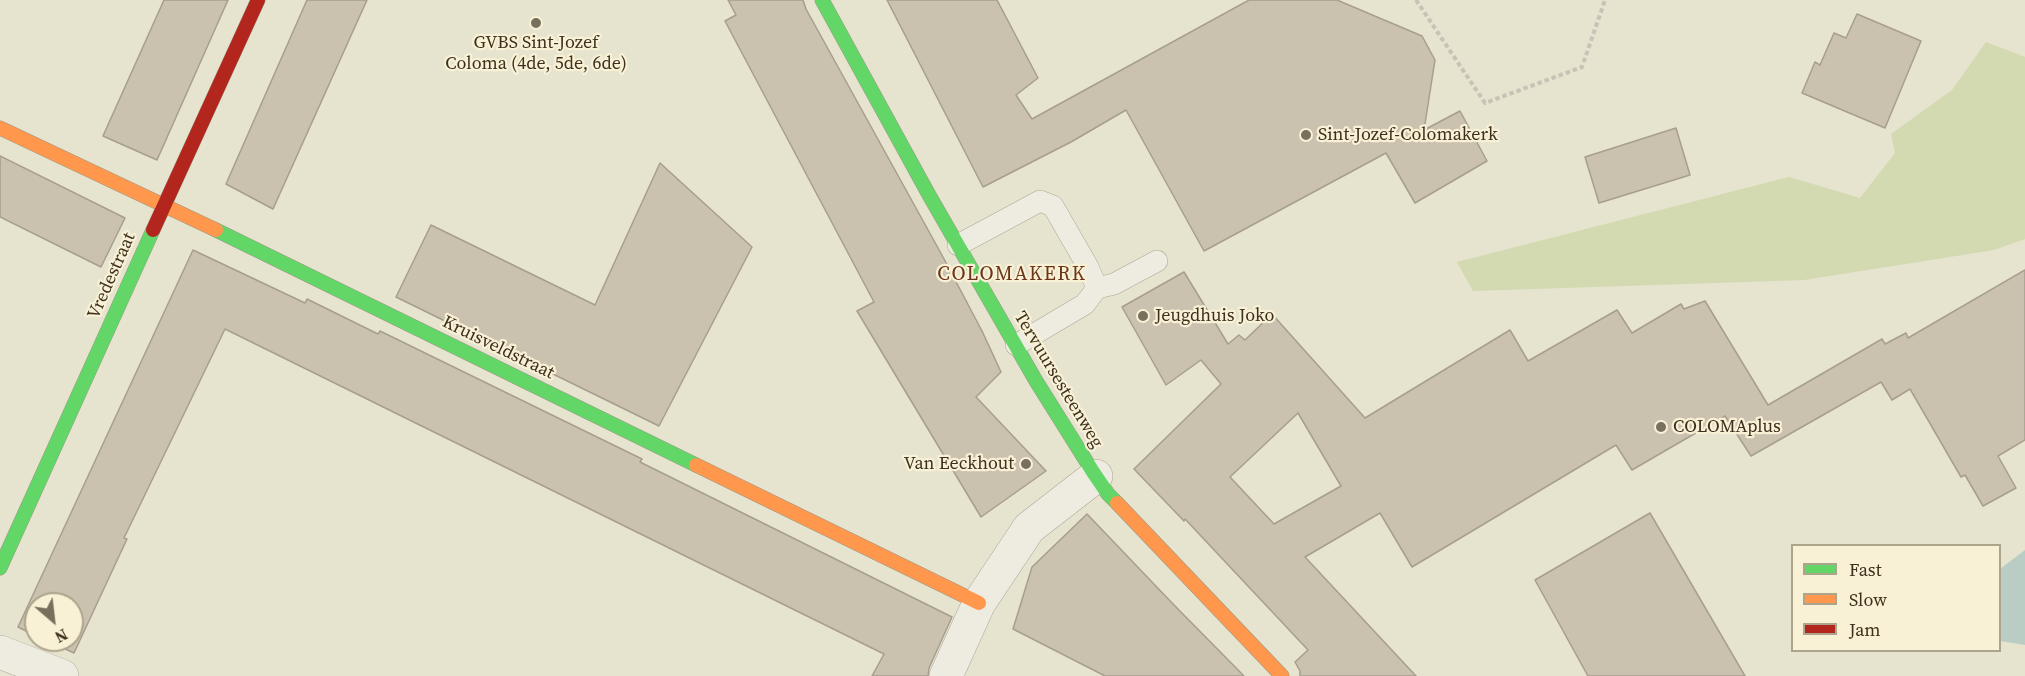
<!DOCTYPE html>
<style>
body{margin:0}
#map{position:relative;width:2025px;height:676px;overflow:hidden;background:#e6e3ce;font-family:"Source Serif 4",serif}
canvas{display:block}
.legend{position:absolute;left:1791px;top:544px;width:210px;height:108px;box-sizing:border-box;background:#f8f1d5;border:2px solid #ada48c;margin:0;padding:8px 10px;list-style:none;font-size:18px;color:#3d301e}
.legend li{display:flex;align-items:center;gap:12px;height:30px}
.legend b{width:30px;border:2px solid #ada48c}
.north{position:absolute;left:24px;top:592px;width:60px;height:60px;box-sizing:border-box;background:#f8f1d5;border:2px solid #ada48c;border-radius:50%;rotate:152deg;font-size:16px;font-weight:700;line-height:24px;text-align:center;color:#3d301e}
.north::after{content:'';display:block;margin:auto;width:21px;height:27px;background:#786f5c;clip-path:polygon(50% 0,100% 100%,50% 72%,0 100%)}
</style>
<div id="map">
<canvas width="2025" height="676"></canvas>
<ul class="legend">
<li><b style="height:8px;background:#63d668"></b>Fast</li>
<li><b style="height:8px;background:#ff974d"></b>Slow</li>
<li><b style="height:8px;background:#b3261e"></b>Jam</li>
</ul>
<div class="north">N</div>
</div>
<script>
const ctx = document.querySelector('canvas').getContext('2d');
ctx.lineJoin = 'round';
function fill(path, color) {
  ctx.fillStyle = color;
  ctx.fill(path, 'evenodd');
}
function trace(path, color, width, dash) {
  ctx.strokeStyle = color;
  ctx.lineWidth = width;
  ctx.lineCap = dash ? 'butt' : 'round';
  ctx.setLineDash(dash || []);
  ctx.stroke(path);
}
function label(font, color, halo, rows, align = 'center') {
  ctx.font = font + ' "Source Serif 4",serif';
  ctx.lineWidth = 4.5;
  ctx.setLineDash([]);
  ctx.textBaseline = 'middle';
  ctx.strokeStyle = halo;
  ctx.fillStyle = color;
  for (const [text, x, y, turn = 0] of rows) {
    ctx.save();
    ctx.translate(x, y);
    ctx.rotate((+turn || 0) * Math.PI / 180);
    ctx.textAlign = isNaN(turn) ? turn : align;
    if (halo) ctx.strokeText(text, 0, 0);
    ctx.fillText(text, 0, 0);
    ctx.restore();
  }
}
const green = new Path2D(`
 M1986,42L2025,57V239L1994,250L1804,280L1473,291L1457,262L1789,177L1860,198L1895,153L1891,134L1952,90Z`);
const water = new Path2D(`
 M2025,550V645L2000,641V569Z`);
const building = new Path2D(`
 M164,0H228L157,160L103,136Z
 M307,0H367L273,209L226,184Z
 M728,0H803L806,9L943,257L982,331L1001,372L976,397L1046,471L981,517L857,311L874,302L725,21L736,15Z
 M887,0H997L1038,78L1016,95L1032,119L1249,0H1337L1422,36L1435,60L1424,130L1460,111L1487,161L1415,203L1386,153L1204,251L1126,110L1071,142L983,187Z
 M1857,14L1921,41L1885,128L1802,93L1815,62L1820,65L1834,33L1846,38Z
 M1676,128L1690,175L1599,203L1585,157Z
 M0,156L125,218L101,267L0,217Z
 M660,163L752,247L659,426L396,297L431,225L595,305Z
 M193,250L305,303L307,299L378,334L380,331L642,459L640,462L952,617L929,668L928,676H872L884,654L225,329L124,538L127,539L74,653L46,640H72V604H36V636L18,627Z
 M2025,270V440L1998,456L2016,488L1983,506L1965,475L1961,477L1910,389L1892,400L1881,382L1751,456L1725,416L1632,470L1616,445L1412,567L1380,513L1305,557L1416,676H1300V671L1295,662L1308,650L1185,519L1184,521L1134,469L1221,384L1201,360L1166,385L1122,307L1184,272L1228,344L1239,335L1245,340L1272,314L1365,418L1510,330L1528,361L1617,310L1632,333L1681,304L1684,309L1705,301L1768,405L1882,339L1885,344L1906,333L1908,338ZM1298,413L1341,486L1274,524L1230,477Z
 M1650,513L1745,676H1588L1535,580Z
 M1087,514L1173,604L1244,676H1105L1013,629L1032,567Z`);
const path = new Path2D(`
 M1416,0L1485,103L1582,67L1605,0`);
const lane = new Path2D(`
 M958,245L1040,201L1053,206L1088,267L1097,288L1085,304L1016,345
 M1097,288L1114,284L1157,261`);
const street = new Path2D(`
 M0,652L62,676
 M946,676L979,603L1029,528L1096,476`);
const fast = new Path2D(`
 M822,0L929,195L1036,381L1093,472L1108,494L1117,503
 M216,230L696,465
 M0,568L153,230`);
const slow = new Path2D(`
 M0,128L216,230
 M696,465L979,603
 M1117,503L1282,676`);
const jam = new Path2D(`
 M153,230L258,0`);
const markers = [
 [536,23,6,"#786f5c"],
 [1306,135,6,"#786f5c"],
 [1143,316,6,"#786f5c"],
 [1661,427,6,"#786f5c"],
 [1026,464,6,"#786f5c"]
];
const poiNames = [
 ["GVBS Sint-Jozef",536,43,"center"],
 ["Coloma (4de, 5de, 6de)",536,64,"center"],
 ["Sint-Jozef-Colomakerk",1318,135],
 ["Jeugdhuis Joko",1155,316],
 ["COLOMAplus",1673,427],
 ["Van Eeckhout",1014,464,"right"]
];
const streetNames = [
 ["Vredestraat",112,276,-66],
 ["Kruisveldstraat",498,348,26],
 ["Tervuursesteenweg",1058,380,59]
];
const neighbourhoodNames = [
 ["COLOMAKERK",1012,275]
];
fill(green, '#d3d9b0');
fill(water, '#b9cdc4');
fill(building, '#cbc1af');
trace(building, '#a79e8d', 1.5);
trace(lane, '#aca797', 22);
trace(street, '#aca797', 34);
trace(fast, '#9c9787', 15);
trace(slow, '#9c9787', 15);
trace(jam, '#9c9787', 15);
trace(path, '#c7c3b7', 4, [4.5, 3]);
trace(lane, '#eeece1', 21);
trace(street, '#eeece1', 33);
trace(fast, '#63d668', 14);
trace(slow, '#ff974d', 14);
trace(jam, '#b3261e', 14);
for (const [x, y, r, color] of markers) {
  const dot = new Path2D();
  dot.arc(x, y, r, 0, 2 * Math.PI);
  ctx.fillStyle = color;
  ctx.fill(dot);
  trace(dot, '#f8f1d5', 2);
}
label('18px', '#3d301e', '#f8f1d5', poiNames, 'left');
label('18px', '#3d301e', '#f8f1d5', streetNames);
ctx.letterSpacing = '1.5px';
label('20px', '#6c341a', '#f8f1d5', neighbourhoodNames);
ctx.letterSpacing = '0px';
</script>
